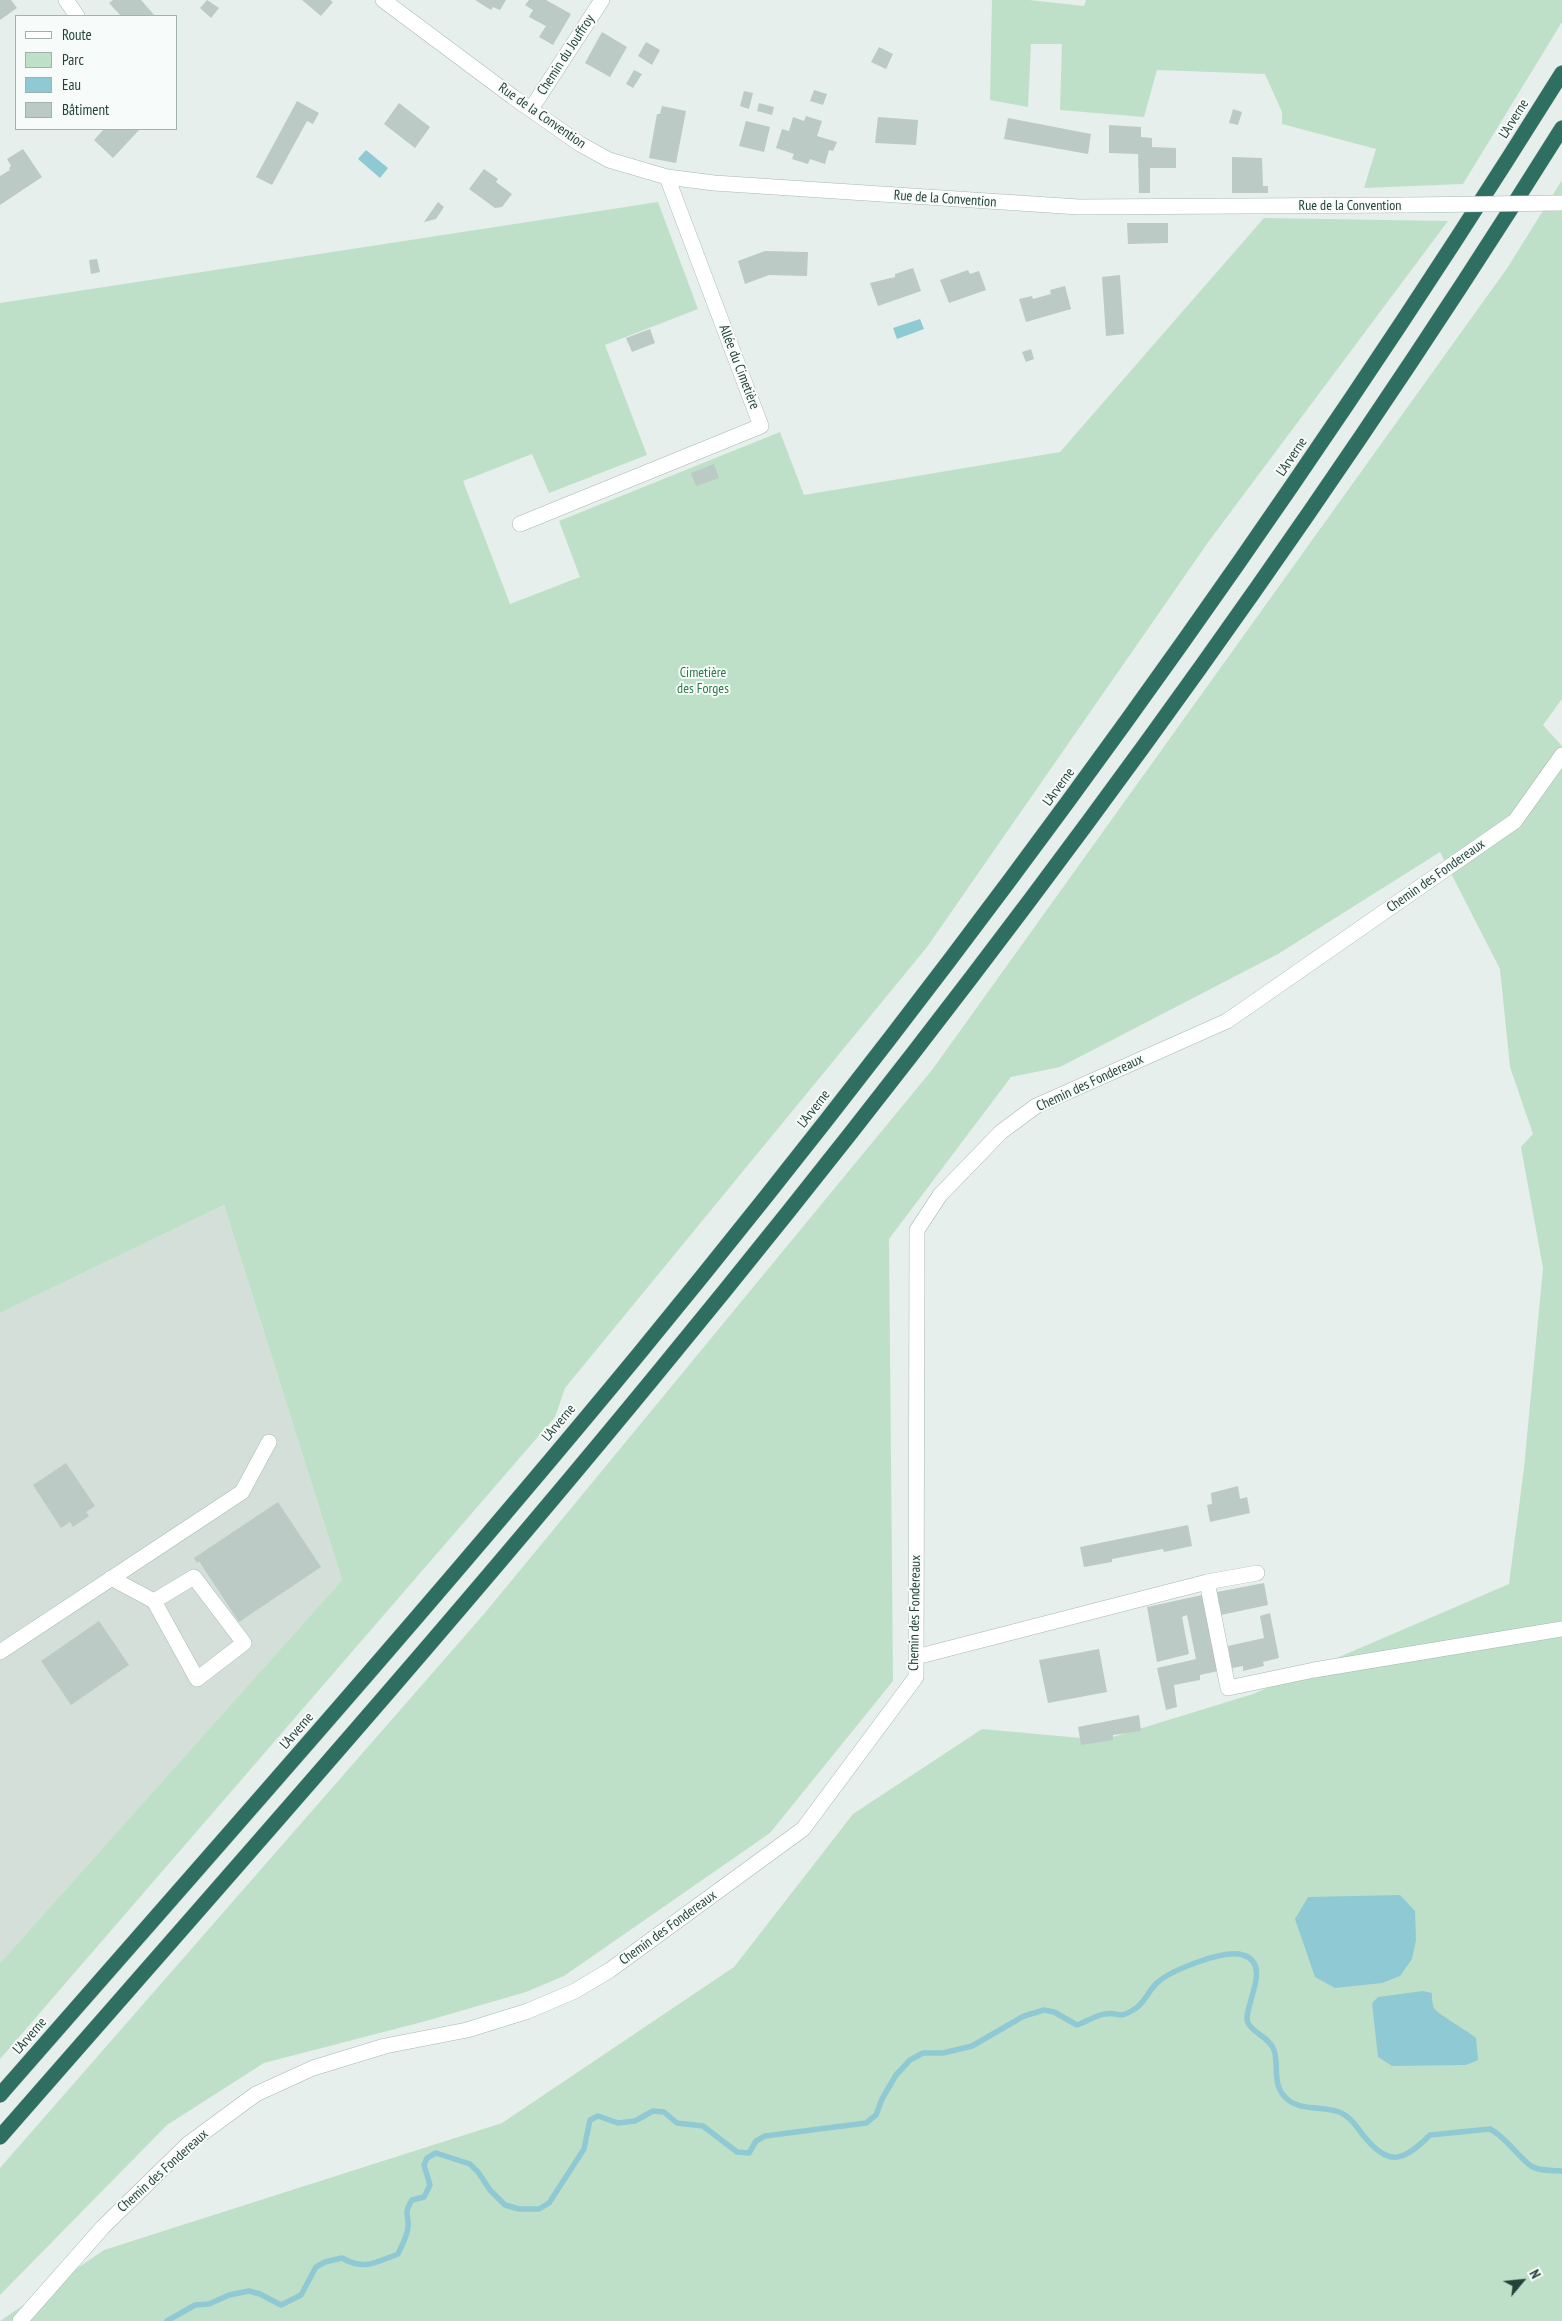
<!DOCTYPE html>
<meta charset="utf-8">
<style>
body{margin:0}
#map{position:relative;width:1562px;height:2321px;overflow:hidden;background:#e6efeb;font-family:"PT Sans Narrow",sans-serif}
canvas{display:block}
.legend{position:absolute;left:15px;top:15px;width:162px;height:115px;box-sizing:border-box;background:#f7fbf9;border:1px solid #a3b1ad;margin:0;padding:6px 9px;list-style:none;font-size:15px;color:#24423a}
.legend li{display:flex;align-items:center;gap:10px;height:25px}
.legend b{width:25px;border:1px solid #a3b1ad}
.north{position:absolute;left:1497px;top:2256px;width:50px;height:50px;-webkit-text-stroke:4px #f7fbf9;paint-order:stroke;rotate:62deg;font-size:14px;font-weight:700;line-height:20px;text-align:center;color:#24423a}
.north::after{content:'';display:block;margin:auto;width:18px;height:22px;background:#24423a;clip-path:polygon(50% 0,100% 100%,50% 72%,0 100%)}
</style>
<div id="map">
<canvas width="1562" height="2321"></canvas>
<ul class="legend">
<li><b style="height:6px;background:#fff"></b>Route</li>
<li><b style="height:14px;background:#bfe0c8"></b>Parc</li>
<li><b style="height:14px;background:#8ec9d4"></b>Eau</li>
<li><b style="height:14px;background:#bbcac4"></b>Bâtiment</li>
</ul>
<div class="north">N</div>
</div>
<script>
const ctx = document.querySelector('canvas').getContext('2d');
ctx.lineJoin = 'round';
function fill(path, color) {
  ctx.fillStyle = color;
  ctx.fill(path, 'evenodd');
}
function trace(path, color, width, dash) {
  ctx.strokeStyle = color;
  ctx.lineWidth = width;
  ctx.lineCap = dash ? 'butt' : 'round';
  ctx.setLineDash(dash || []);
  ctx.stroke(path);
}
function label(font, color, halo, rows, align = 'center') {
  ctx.font = font + ' "PT Sans Narrow",sans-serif';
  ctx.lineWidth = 4;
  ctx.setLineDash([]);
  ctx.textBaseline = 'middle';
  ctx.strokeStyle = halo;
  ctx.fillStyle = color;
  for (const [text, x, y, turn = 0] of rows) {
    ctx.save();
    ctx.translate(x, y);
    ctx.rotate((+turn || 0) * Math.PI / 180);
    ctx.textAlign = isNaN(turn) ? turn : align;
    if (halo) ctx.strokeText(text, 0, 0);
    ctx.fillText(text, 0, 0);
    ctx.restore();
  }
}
const built = new Path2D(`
 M224,1205L342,1580L0,1963V1313Z`);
const green = new Path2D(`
 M992,0H1029L1084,6L1086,0H1562V22L1463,184L1364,188L1376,149L1282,124V112L1265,74L1157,70L1144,117L1060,110L1062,44H1031L1028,107L990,100Z
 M1562,180V699L1543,725L1562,746V2321H0L104,2250L502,2123L734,1967L853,1814L982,1729L1103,1740L1253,1694L1509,1584L1524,1468L1543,1268L1521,1147L1533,1134L1510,1067L1500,969L1440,852L1278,954L1060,1067L1011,1077L889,1239L893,1681L770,1833L564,1976L526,1992L426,2021L264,2063L167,2125L0,2295V2168L484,1614L932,1070L1508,267Z
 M658,202L698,309L605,345L647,455L549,493L532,454L463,481L510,604L580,577L559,521L780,432L804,495L1060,452L1264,218L1448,221L1209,541L927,947L565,1388L555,1417L0,2059V1963L342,1580L224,1205L0,1313V303Z`);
const water = new Path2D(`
 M366,150L388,168L380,178L358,159Z
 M920,319L924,329L897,339L893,328Z
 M1400,1895L1415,1911L1416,1940L1412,1959L1400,1976L1382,1983L1335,1988L1315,1977L1295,1919L1308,1897Z
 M1423,1991L1432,1993C1432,1997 1432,2004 1434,2008C1436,2013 1468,2031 1476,2038L1478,2060L1466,2065L1392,2066L1378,2057L1372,2003L1378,1997Z`);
const stream = new Path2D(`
 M167,2321L195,2305L209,2304L229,2295L249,2291L260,2294L281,2305L301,2295L316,2267L325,2262L342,2258C365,2271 376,2262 398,2254C402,2245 407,2237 408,2227C409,2213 403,2215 412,2200L424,2197L430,2185L424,2165L427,2158L436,2153L470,2164L478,2172L490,2190L505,2205L519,2209H539L549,2203L584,2149L590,2120L598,2116L618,2123L635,2121L653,2111L664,2112L677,2123L703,2126L737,2152L749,2153L756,2141L765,2136L866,2123L876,2115L882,2099L896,2075L910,2060L923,2053H943L972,2046L1024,2016L1044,2010L1054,2012L1077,2025C1086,2022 1096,2015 1105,2014C1118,2011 1117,2020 1133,2010C1145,2004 1148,1990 1158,1982C1172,1970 1224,1949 1243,1955C1274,1964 1241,2010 1248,2023C1254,2034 1269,2037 1274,2050C1279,2065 1272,2084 1285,2097C1297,2111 1322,2106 1339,2112C1350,2116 1356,2126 1363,2135C1389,2168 1404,2161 1430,2135L1490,2129C1507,2138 1516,2155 1531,2166C1540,2171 1552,2171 1562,2171`);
const building = new Path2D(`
 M0,0H11L17,8L0,20Z
 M113,0H141L155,16H121L109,3Z
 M207,0L219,8L211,18L200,8Z
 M302,0H330L333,2L321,16Z
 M475,0H506L500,10L493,7L491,10Z
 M529,0H546L571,14L553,45L539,37L546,26L529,17L533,10L525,5Z
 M602,32L627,47L610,77L585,63Z
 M646,42L660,50L652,65L638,56Z
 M879,47L893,54L886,69L871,62Z
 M634,70L642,74L633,88L626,84Z
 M814,90L827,94L823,105L810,101Z
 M744,91L753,93L749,109L740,106Z
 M297,101L319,113L313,124L307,121L272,185L256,177Z
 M399,103L430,127L415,148L384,124Z
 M759,103L774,107L772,115L757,111Z
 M662,106L686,111L676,163L649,158L657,114H660Z
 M1233,109L1242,112L1238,125L1229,123Z
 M806,116L822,121L817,136L837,142L833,151L829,150L825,164L810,159L808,164L792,159L794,154L776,148L782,129L789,131L793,117L804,121Z
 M878,117L918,120L916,145L875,143Z
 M1008,118L1091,134L1088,154L1004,139Z
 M746,121L770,127L764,152L739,146Z
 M1109,125L1141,127V137L1152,138V147L1176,148V168H1150V193H1139L1138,154L1109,153Z
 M104,129H140L113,158L94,140Z
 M23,149L42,177L0,205V176L10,170L9,168L11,166L7,159Z
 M1232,157L1262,158L1263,186H1268V193H1232Z
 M484,169L498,179L496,182L512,194L502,207L495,208L469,189Z
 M438,202L444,207L436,219L424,222Z
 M1127,223H1168V243L1128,244Z
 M765,251L808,252L807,276L769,275L745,284L738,261Z
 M97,259L100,272L91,274L89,260Z
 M913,268L921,291L878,306L870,283L895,277V274Z
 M968,270L970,274L979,271L986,290L949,303L940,280Z
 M1120,275L1124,334L1106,336L1102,277Z
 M1065,286L1071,309L1026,322L1019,299L1032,296L1033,299L1051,294L1050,290Z
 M650,329L655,343L632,352L626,338Z
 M1031,349L1034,359L1026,362L1022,352Z
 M714,464L719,478L696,486L691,473Z
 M66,1463L95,1506L86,1512L89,1516L73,1527L70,1522L61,1528L33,1485Z
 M1238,1486L1240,1499L1247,1497L1250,1513L1210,1522L1207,1505L1212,1504L1211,1493Z
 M278,1502L321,1567L239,1622L199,1561L197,1563L194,1558Z
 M1188,1525L1192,1546L1164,1552L1163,1549L1112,1559V1562L1084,1567L1080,1547Z
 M1264,1583L1268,1605L1221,1615L1217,1592Z
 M1202,1595L1218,1671L1200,1675V1680L1174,1685L1177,1707L1166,1710L1157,1668L1196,1659L1187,1615L1182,1617L1189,1654L1157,1662L1147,1607Z
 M1270,1613L1279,1658L1263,1662L1264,1666L1243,1671V1666L1232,1668L1228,1646L1264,1638L1260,1616Z
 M99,1621L129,1665L71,1705L41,1661Z
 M1099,1649L1107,1692L1048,1703L1039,1660Z
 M1139,1715L1141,1731L1113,1735V1740L1081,1745L1078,1727Z`);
const minor = new Path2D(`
 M66,0L77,16
 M383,0L513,97L580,144L609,160L667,177L714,183L1079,207L1407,205
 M531,109L602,0
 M520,524L761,426L667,177
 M111,1578L154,1601L197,1679L244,1643L194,1577L154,1601
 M1207,1582L1228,1688L1314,1670L1562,1629
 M0,1652L242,1492L269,1442
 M916,1657L1207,1582L1257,1573
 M20,2321L103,2227L188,2144L256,2094L313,2068L385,2046L467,2030L528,2011L575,1991L610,1970L803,1829L916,1677L917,1230L940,1195L1001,1132L1036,1106L1227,1021L1515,821L1562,755`);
const highway = new Path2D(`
 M0,2095C214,1850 431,1606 638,1355C973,947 1283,520 1562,73
 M0,2137C222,1883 446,1631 660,1370C985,975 1290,563 1562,128`);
const minorBridge = new Path2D(`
 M1407,205L1562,203`);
const streetNames = [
 ["Chemin du Jouffroy",566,55,-57],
 ["Rue de la Convention",542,116,35],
 ["L'Arverne",1514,119,-58],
 ["Rue de la Convention",945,199,4],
 ["Rue de la Convention",1350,206],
 ["Allée du Cimetière",739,367,69],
 ["L'Arverne",1292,457,-56],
 ["L'Arverne",1059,787,-54],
 ["Chemin des Fondereaux",1436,876,-35],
 ["Chemin des Fondereaux",1090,1083,-25],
 ["L'Arverne",814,1109,-52],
 ["L'Arverne",559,1423,-50],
 ["Chemin des Fondereaux",915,1613,-89],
 ["L'Arverne",297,1731,-49],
 ["Chemin des Fondereaux",668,1928,-36],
 ["L'Arverne",30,2036,-49],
 ["Chemin des Fondereaux",163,2171,-42]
];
const parkNames = [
 ["Cimetière",703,673],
 ["des Forges",703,689]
];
fill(built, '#d4dfda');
fill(green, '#bfe0c8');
fill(water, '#8ec9d4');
trace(stream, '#8ec9d4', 5.5);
fill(building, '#bbcac4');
trace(minor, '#a8b8b2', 16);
trace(highway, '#c2cac8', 16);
trace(minor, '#fff', 15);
trace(highway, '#2f6f62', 15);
trace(minorBridge, '#a8b8b2', 16, []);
trace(minorBridge, '#fff', 15);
label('14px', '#24423a', '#f7fbf9', streetNames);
label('14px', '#2d7a4b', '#f7fbf9', parkNames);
</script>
